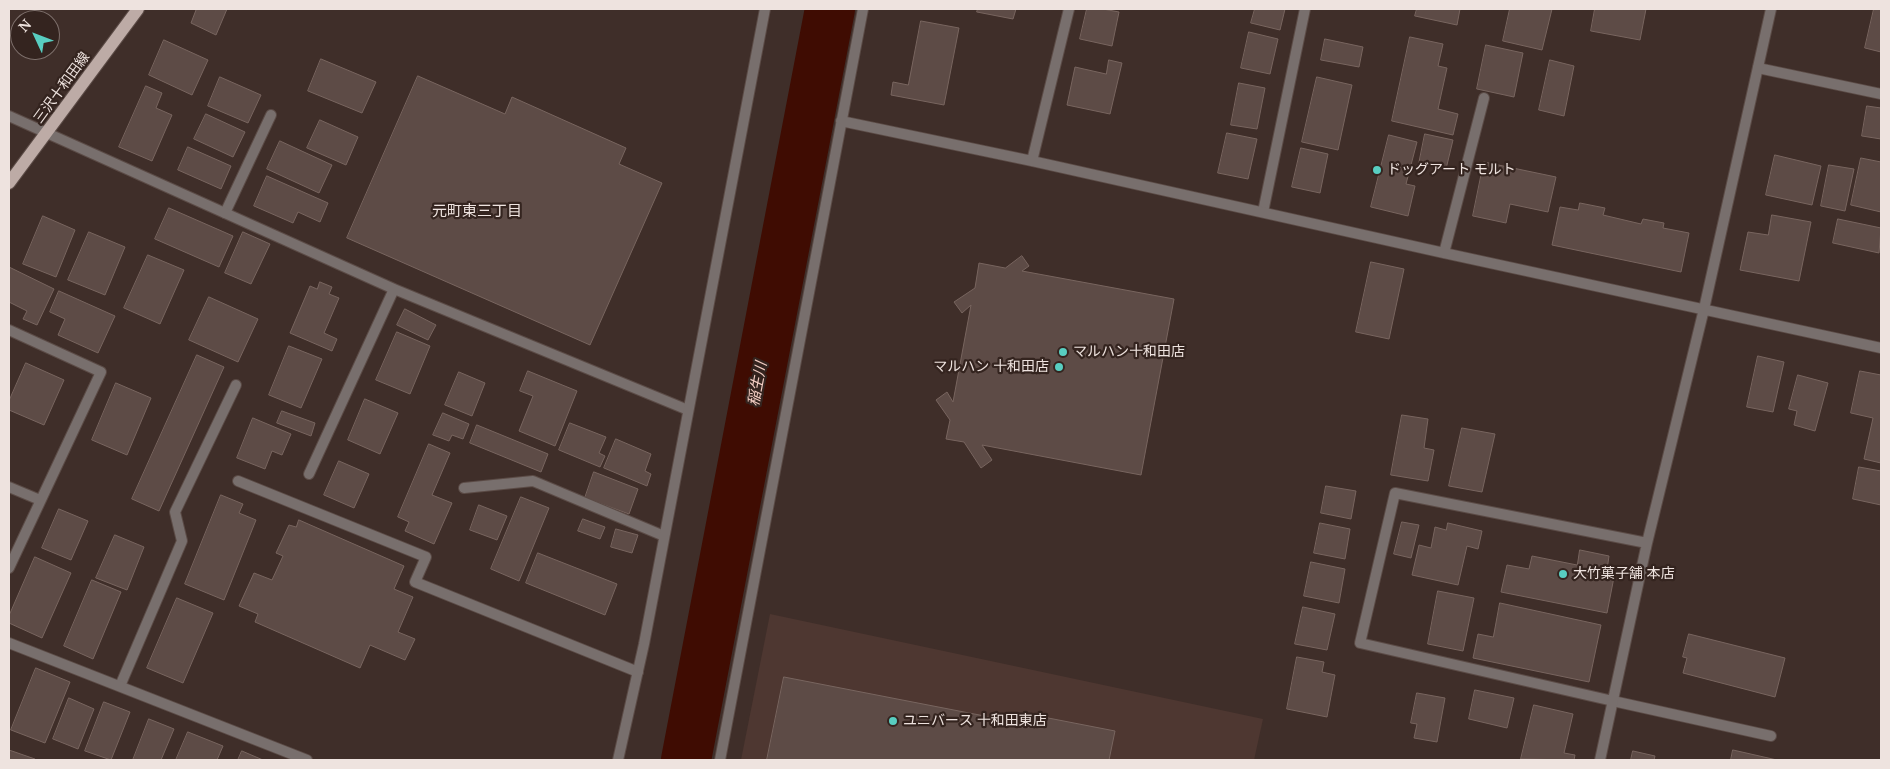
<!DOCTYPE html>
<meta charset="utf-8">
<style>
body{margin:0}
#map{position:relative;width:1890px;height:769px;overflow:hidden;background:#3f2e29;font-family:"Noto Serif",serif}
canvas{display:block}
.frame{position:absolute;inset:0;border:10px solid #eee3df;pointer-events:none}
.north{position:absolute;left:10px;top:10px;width:50px;height:50px;box-sizing:border-box;background:#34241f;border:1px solid #7e706c;border-radius:50%;rotate:313deg;font-size:14px;font-weight:700;line-height:20px;text-align:center;color:#eee3df}
.north::after{content:'';display:block;margin:auto;width:18px;height:22px;background:#58cec1;clip-path:polygon(50% 0,100% 100%,50% 72%,0 100%)}
</style>
<div id="map">
<canvas width="1890" height="769"></canvas>
<div class="frame"></div>
<div class="north">N</div>
</div>
<script>
const ctx = document.querySelector('canvas').getContext('2d');
ctx.lineJoin = 'round';
function fill(path, color) {
  ctx.fillStyle = color;
  ctx.fill(path, 'evenodd');
}
function trace(path, color, width, dash) {
  ctx.strokeStyle = color;
  ctx.lineWidth = width;
  ctx.lineCap = dash ? 'butt' : 'round';
  ctx.setLineDash(dash || []);
  ctx.stroke(path);
}
function label(font, color, halo, rows, align = 'center') {
  ctx.font = font + ' "Noto Serif","Noto Sans JP",serif';
  ctx.lineWidth = 4.5;
  ctx.setLineDash([]);
  ctx.textBaseline = 'middle';
  ctx.strokeStyle = halo;
  ctx.fillStyle = color;
  for (const [text, x, y, turn = 0] of rows) {
    ctx.save();
    ctx.translate(x, y);
    ctx.rotate((+turn || 0) * Math.PI / 180);
    ctx.textAlign = isNaN(turn) ? turn : align;
    if (halo) ctx.strokeText(text, 0, 0);
    ctx.fillText(text, 0, 0);
    ctx.restore();
  }
}
const built = new Path2D(`
 M770,614L1263,719L1254,760H741Z`);
const river = new Path2D(`
 M686,760L830,9`);
const building = new Path2D(`
 M193,9H227L216,35L191,23L196,10Z
 M978,9H1016L1013,19L977,12Z
 M1087,9H1103L1119,12L1112,46L1080,39Z
 M1255,9H1285L1280,30L1251,23Z
 M1417,9H1460L1457,25L1415,16Z
 M1510,9H1552L1542,50L1503,41Z
 M1595,9H1646L1640,40L1591,31Z
 M1874,9H1881V52L1865,48Z
 M921,21L959,28L944,105L891,95L893,82L908,85Z
 M1249,32L1278,39L1270,74L1241,68Z
 M1410,37L1443,44L1438,66L1447,68L1438,109L1458,114L1453,135L1392,121Z
 M1325,39L1363,47L1359,67L1321,60Z
 M164,40L208,60L192,95L149,75Z
 M1486,45L1523,53L1514,97L1477,89Z
 M321,59L376,82L362,113L308,91Z
 M1109,60L1122,63L1110,114L1067,105L1075,67L1106,74Z
 M1550,60L1574,66L1564,116L1539,110Z
 M418,76L505,114L512,97L626,148L619,164L662,183L590,345L347,238Z
 M220,77L261,95L248,123L208,106Z
 M1317,77L1352,85L1338,150L1302,142Z
 M1239,83L1265,88L1257,129L1231,125Z
 M146,86L162,93L156,108L172,115L152,161L119,147Z
 M1867,106L1881,108V139L1862,136Z
 M206,114L245,132L233,157L194,139Z
 M320,120L358,137L346,165L307,148Z
 M1227,133L1257,139L1248,179L1218,173Z
 M1425,134L1453,140L1446,169L1419,164Z
 M1389,135L1417,142L1406,184L1415,186L1408,216L1371,207Z
 M280,141L332,165L319,193L267,169Z
 M188,147L231,166L221,189L178,170Z
 M1301,148L1328,154L1320,193L1292,187Z
 M1775,155L1821,166L1812,205L1766,195Z
 M1861,158L1881,162V212L1851,205Z
 M1484,162L1556,177L1548,212L1510,204L1506,223L1473,216Z
 M1829,165L1854,169L1845,211L1821,206Z
 M267,176L328,203L320,222L298,212L293,223L254,206Z
 M1580,203L1605,208L1603,215L1641,224L1643,219L1664,223L1663,228L1689,233L1681,272L1552,245L1560,207L1578,210Z
 M169,208L233,236L219,267L155,239Z
 M1772,215L1811,222L1799,281L1740,270L1748,232L1768,235Z
 M43,216L75,230L56,277L23,264Z
 M1838,219L1881,228L1879,253L1833,243Z
 M89,232L125,247L105,295L68,280Z
 M243,232L270,244L251,284L225,273Z
 M148,255L184,270L160,324L124,308Z
 M1022,256L1029,266L1022,271L1174,299L1141,475L982,445L992,460L981,468L964,442L946,439L950,420L936,400L947,392L953,402L971,305L962,313L954,302L975,288L979,263L1005,268Z
 M1371,262L1404,269L1389,339L1356,332Z
 M9,267L54,289L37,325L23,319L27,311L9,302Z
 M320,282L332,287L329,294L339,298L324,333L337,339L332,351L290,333L310,286L317,289Z
 M59,291L115,316L98,353L58,335L65,319L50,312Z
 M209,297L258,319L238,362L189,340Z
 M405,309L436,325L428,340L397,325Z
 M397,332L430,346L410,394L376,380Z
 M289,346L322,359L301,408L269,395Z
 M197,355L224,367L159,511L132,499Z
 M1758,356L1784,362L1773,412L1747,407Z
 M26,363L64,380L44,425L9,410V401Z
 M528,371L577,391L555,446L519,431L533,396L520,391Z
 M1860,371L1881,375V463L1864,459L1873,418L1851,413Z
 M459,372L485,383L472,416L445,405Z
 M1798,375L1828,383L1815,431L1794,425L1797,411L1789,409Z
 M116,383L151,398L127,455L92,440Z
 M365,399L398,413L380,454L348,440Z
 M282,411L315,423L311,436L277,423Z
 M443,413L469,424L463,439L452,435L449,441L433,435Z
 M1402,415L1428,419L1424,448L1434,450L1428,481L1391,475Z
 M253,418L291,434L282,455L272,451L265,469L237,458Z
 M570,423L606,437L599,453L605,456L600,467L559,450Z
 M477,425L548,454L541,472L470,443Z
 M1462,428L1495,434L1482,492L1449,486Z
 M616,439L651,454L645,471L651,474L647,486L604,468Z
 M429,444L450,453L432,495L452,503L434,544L405,531L409,522L398,517Z
 M339,461L369,474L354,508L324,495Z
 M1859,467L1881,471V505L1853,499Z
 M594,472L638,489L629,514L585,498Z
 M1326,486L1356,491L1351,519L1321,513Z
 M221,495L243,504L239,513L256,520L224,600L185,584Z
 M521,497L549,508L519,581L491,569Z
 M479,505L507,516L497,540L470,530Z
 M59,509L88,521L71,560L42,548Z
 M583,519L605,527L600,539L578,531Z
 M299,520L404,566L394,589L413,597L398,632L415,639L405,660L370,645L360,668L255,622L258,614L239,606L254,573L272,580L283,556L276,553L289,525L296,527Z
 M1402,522L1419,525L1411,558L1394,554Z
 M1320,523L1350,529L1345,559L1314,553Z
 M1448,523L1482,531L1478,549L1467,546L1458,585L1412,575L1419,545L1431,548L1435,527L1446,530Z
 M616,529L638,535L632,553L611,547Z
 M115,535L144,547L127,590L96,578Z
 M1580,550L1609,556L1607,570L1615,572L1607,613L1501,592L1507,565L1529,569L1532,556L1577,565Z
 M538,553L617,584L605,615L526,583Z
 M35,557L71,573L42,638L9,623V616Z
 M1311,562L1345,569L1339,603L1304,596Z
 M92,580L121,592L93,659L64,646Z
 M1438,591L1474,598L1463,651L1428,644Z
 M177,598L213,613L183,683L147,668Z
 M1500,603L1601,625L1589,682L1473,658L1478,634L1493,637Z
 M1303,607L1335,614L1327,650L1295,644Z
 M1689,634L1785,658L1775,697L1683,673L1687,658L1683,657Z
 M1297,657L1324,662L1322,672L1335,675L1327,717L1287,709Z
 M36,668L70,682L45,743L11,730Z
 M784,677L1036,726L1038,716L1115,731L1109,760H767Z
 M1475,690L1514,698L1507,728L1469,719Z
 M1417,693L1445,698L1437,742L1414,738L1417,724L1411,723Z
 M69,698L94,709L78,749L53,739Z
 M104,702L130,712L111,760L85,751Z
 M1534,705L1573,714L1564,753L1575,755L1574,760L1521,759Z
 M149,719L174,729L161,760H133Z
 M188,732L223,746L217,760H176Z
 M9,750L35,759L34,760H9Z
 M1733,750L1777,760H1731Z
 M242,751L263,760H238Z
 M1633,751L1655,756L1654,760H1631Z`);
const service = new Path2D(`
 M1758,68L1881,94
 M1263,212L1305,9
 M225,213L271,115
 M238,481L426,557L415,582L638,672
 M464,488L533,481L664,536
 M120,686L182,541L175,512L236,385
 M1613,701L1771,736`);
const minor = new Path2D(`
 M9,116L394,289L688,410
 M841,121L1032,161L1444,253L1881,348
 M1032,161L1069,9
 M1444,253L1484,98
 M9,330L101,372L9,568
 M309,474L394,289
 M9,487L40,500
 M9,643L307,760
 M1613,701L1360,643L1395,493L1647,543
 M720,760L863,9
 M1600,760L1647,543L1704,309L1771,9`);
const tertiary = new Path2D(`
 M618,760L644,644L765,9`);
const primary = new Path2D(`
 M9,183L138,9`);
const markers = [
 [1377,170,5,"#58cec1"],
 [1063,352,5,"#58cec1"],
 [1059,367,5,"#58cec1"],
 [1563,574,5,"#58cec1"],
 [893,721,5,"#58cec1"]
];
const streetNames = [
 ["三沢十和田線",62,88,-54]
];
const poiNames = [
 ["ドッグアート モルト",1387,170],
 ["マルハン十和田店",1073,352],
 ["マルハン 十和田店",1049,367,"right"],
 ["大竹菓子舗 本店",1573,574],
 ["ユニバース 十和田東店",903,721]
];
const neighbourhoodNames = [
 ["元町東三丁目",477,212]
];
const waterNames = [
 ["稲生川",758,384,-79]
];
fill(built, '#4e3731');
trace(river, '#3f0c02', 50);
fill(building, '#5d4b46');
trace(building, '#78655f', 1);
trace(service, '#5b4b46', 12);
trace(minor, '#5b4b46', 12);
trace(tertiary, '#5b4b46', 12);
trace(primary, '#5b4b46', 14);
trace(service, '#786f6d', 10);
trace(minor, '#786f6d', 10);
trace(tertiary, '#786f6d', 10);
trace(primary, '#bdaba6', 12);
for (const [x, y, r, color] of markers) {
  const dot = new Path2D();
  dot.arc(x, y, r, 0, 2 * Math.PI);
  ctx.fillStyle = color;
  ctx.fill(dot);
  trace(dot, '#34241f', 2);
}
label('14px', '#eee3df', '#34241f', streetNames);
label('14px', '#eee3df', '#34241f', poiNames, 'left');
label('15px', '#eee3df', '#34241f', neighbourhoodNames);
label('italic 15px', '#f4cec4', '#34241f', waterNames);
</script>
